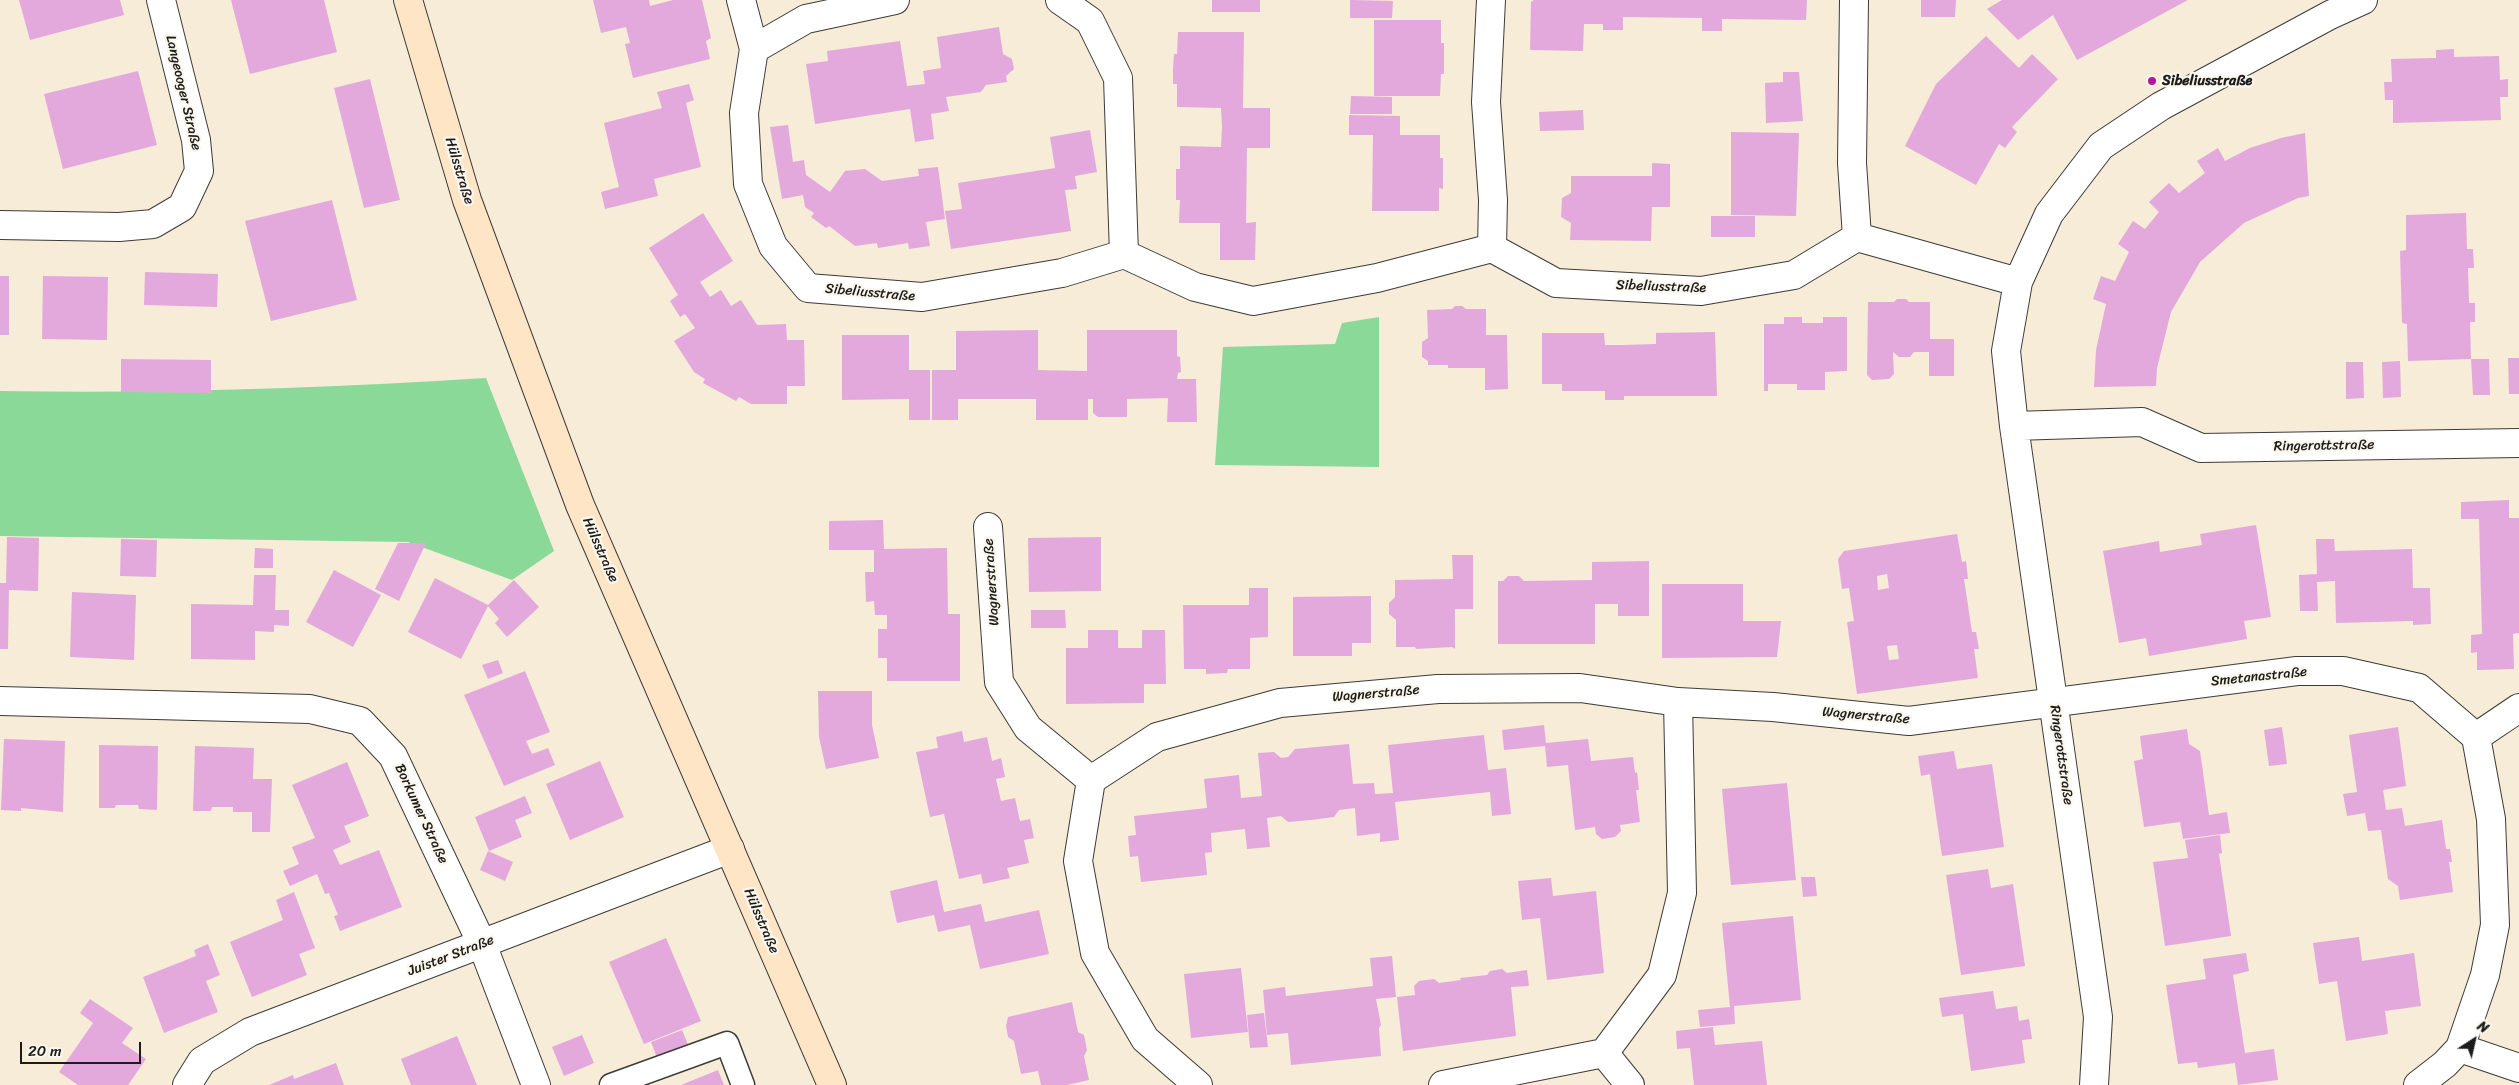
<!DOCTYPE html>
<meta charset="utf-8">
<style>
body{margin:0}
#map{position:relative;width:2519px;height:1085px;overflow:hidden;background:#f6ecd7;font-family:Sriracha,sans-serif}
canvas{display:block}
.north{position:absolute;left:2449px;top:1015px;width:50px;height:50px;-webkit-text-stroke:4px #fbf7ec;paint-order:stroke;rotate:35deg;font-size:14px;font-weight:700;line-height:20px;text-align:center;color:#1c1c1c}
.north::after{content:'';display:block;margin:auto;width:18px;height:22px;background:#1c1c1c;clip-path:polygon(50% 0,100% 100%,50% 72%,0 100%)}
.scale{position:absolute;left:20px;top:1042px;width:121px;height:22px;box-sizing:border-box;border:2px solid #1c1c1c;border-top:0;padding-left:6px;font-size:15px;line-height:18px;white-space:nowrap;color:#1c1c1c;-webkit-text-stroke:4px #fbf7ec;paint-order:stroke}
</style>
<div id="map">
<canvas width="2519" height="1085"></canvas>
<div class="north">N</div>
<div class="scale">20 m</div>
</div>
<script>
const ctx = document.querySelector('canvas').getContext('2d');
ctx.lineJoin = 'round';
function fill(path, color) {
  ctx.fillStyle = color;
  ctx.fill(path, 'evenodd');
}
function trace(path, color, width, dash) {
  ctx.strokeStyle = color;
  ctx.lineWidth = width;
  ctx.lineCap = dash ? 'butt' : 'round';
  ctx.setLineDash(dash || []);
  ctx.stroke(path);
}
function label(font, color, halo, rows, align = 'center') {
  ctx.font = font + ' Sriracha,sans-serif';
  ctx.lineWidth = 4.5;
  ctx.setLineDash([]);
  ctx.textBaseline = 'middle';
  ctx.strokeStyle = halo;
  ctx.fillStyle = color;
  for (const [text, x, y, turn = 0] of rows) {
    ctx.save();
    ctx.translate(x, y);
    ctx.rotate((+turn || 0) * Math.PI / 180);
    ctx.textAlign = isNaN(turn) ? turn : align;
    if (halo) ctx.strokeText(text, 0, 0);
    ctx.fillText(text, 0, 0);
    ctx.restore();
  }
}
const green = new Path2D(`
 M1379,317V467L1215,465L1223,347L1335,344L1342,323Z
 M486,378L554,551L512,580L408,542L0,536V391C162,394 324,388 486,378Z`);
const building = new Path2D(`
 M19,0H120L124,15L30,40Z
 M231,0H324L337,52L250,74Z
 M593,0H649L650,6L673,0H702L711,38L706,41L710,59L633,78L625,44L630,43L626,27L601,33Z
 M1212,0H1260V12H1212Z
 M1350,0L1393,1L1392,18H1350Z
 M1534,0H1807L1806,20L1722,19V31H1702V18L1623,17V30H1603V24H1584L1583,51L1530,50L1531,2Z
 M1921,0H1956L1955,17H1921Z
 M2002,0H2188L2077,60L2053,15L2018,40L1987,9Z
 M1374,20H1441V43H1444V74H1441L1440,96H1374Z
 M999,27L1003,54L1012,59L1014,69L1006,76L1007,82L986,85L981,92L946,97L949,111L931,114L934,139L915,142L910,109L815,124L806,64L828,61L827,51L900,41L907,86L925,84L923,71L941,68L937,37Z
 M1178,32H1244L1243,108H1270V148H1247L1246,223L1256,222L1255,260H1220V223H1179L1180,200H1176V169H1180V146L1221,147L1222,127L1221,108L1177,107V84H1173V69L1174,54H1177Z
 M1986,36L2019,68L2032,54L2058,79L2012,127L2017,132L2005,148L1999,144L1976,185L1905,146L1936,84Z
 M2454,49V57L2499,56L2500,80L2508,79V97H2500L2501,120L2393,123V100H2385L2384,82H2392L2391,59L2436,58V50Z
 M138,71L157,145L63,169L44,94Z
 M1783,72H1799L1803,121L1766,123L1765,83L1783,82Z
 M370,79L400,200L364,208L334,88Z
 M689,84L694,100L686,103L701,167L654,179L658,196L605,209L601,192L619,187L604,123L662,108L657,92Z
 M1351,96L1392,97V114H1350Z
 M1583,110L1584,130L1540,131L1539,112Z
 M1349,115L1400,116V135H1440V158H1443V189L1439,188V211H1372L1373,135H1349Z
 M788,125L793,162L804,160L806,175L830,192L845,171L865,169L882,181L919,176L918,169L938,167L945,219L926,222L930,246L909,249L908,243L878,248L877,243L855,246L829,226L826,228L811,217L814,213L805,207L803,195L782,199L770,127Z
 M1090,130L1097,172L1075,176L1077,189L1065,190L1071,231L951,249L945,211L962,209L958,183L1055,168L1050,137Z
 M1731,132L1799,133L1796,216L1731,215Z
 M2305,133L2309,196L2298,198L2244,223L2200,262L2171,312L2157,368L2156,386L2094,387L2096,350L2106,304L2093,299L2101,276L2115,281L2129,252L2118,244L2133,221L2145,229L2159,212L2149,202L2169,183L2179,193L2205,173L2197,161L2218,148L2225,161L2250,148L2281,138Z
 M1652,163L1670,164V207H1652L1651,241L1570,240L1571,223L1561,217L1562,198L1571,193V176H1652Z
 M332,200L357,300L271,321L245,221Z
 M703,213L733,261L700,282L710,297L721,290L731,306L741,300L757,325L786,324L787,340H804L805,386H787V404H751L739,397L736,401L703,383L705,379L694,372L674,341L695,328L685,314L680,317L670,301L678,295L649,248Z
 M2466,213L2467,249H2473L2474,268H2468L2469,303H2475V322H2470L2471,359L2408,361L2407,324L2402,323L2400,251L2406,250V215Z
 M1711,216H1755V237H1711Z
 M145,272L218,274L217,307L144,305Z
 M0,276H9V335H0Z
 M43,276L108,277L107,340L42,339Z
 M1897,299H1906L1909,302H1930V339H1954V376H1929V352H1914L1910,357H1899L1893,352L1894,374L1889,379L1872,380L1867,375L1868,302H1894Z
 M1455,306H1462L1466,309H1486V335H1507L1508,389L1485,390V368H1448V365H1428V361L1422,357V342L1428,338L1427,310L1452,309Z
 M1784,317H1802V323H1823V317H1847V371L1825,372V390H1797V384H1768V391H1764V324H1784Z
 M1038,330V370L1087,371V330H1177V356L1180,357L1181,372L1178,373L1177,379H1196L1197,422H1167L1168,398L1127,399V417H1098L1093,413V399H1088V420H1036V399H958V420H932V370H956V331Z
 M1715,332L1717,396H1624V400H1605V391H1562V384H1542V333H1604L1605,345H1623L1656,344V333Z
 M842,335H909V370H930V420H909V399L842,400Z
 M2508,358H2519V394H2509Z
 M121,359L211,360V393L121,392Z
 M2471,359H2489L2490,395H2473Z
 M2400,361L2401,397L2383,398L2382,362Z
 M2346,362H2363L2364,398L2346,399Z
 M2509,500V518H2519V633L2513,634L2514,669L2477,670V652L2471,653V635L2482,634L2479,519H2461V502Z
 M883,520L884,549L947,548L948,614H960V681H887V658H878V629H887V615H875L874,601L866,602L865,572H874V550H829V521Z
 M2256,525L2271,617L2244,621L2247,639L2149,656L2146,638L2119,643L2103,551L2159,541L2160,552L2202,545L2200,534Z
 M1957,534L1962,562L1966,561L1968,579H1964L1972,632H1976L1979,649H1974L1978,678L1857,694L1847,622L1854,621L1849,588L1842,589L1838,559L1844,551ZM1887,574L1889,588L1878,590L1877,576ZM1897,645L1899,659L1889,660L1887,646Z
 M7,537L39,538L38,591L9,590L8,649H0V583H6Z
 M1101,537V591L1029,592L1028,538Z
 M121,539L157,540L156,577L120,576Z
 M2316,539H2334L2335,551L2412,549L2413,588H2430L2431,624L2413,625V621L2336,623L2335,581L2317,582L2318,611H2300L2299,575L2317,574Z
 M398,543H426L399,601L375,589Z
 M255,548L273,549V568H254Z
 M1452,555H1473V609H1455V649L1452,647L1416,649L1415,647H1396V620L1389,614V603L1395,597V580L1453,579Z
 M1649,561V616H1618V604H1595V644H1498V581H1503L1508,576H1519L1524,581L1592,580V562Z
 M334,570L381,595L353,647L306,622Z
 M254,575H276L275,610H289V626L274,625V632L255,631V660L191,659V604L253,605Z
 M435,578L488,605L514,580L539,607L507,637L495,623L499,619L488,606L461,659L408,632Z
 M1662,584H1743V621H1781L1777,657L1662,658Z
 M1249,588H1268V637L1250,638V669H1228L1227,673L1206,674V669H1184L1183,605H1249Z
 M72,592L136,595L134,660L70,657Z
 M1371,596V643H1352V656H1293V597Z
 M1031,610H1065L1066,628H1031Z
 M1088,630H1118V648H1142V630H1165L1166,684H1144V703L1066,704V648H1088Z
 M498,660L503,673L488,679L482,665Z
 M525,671L550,732L526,741L532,754L548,748L555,765L504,786L464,695Z
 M818,691H872V725L879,758L826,769L819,737Z
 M1544,725L1546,743L1588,739L1591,761L1633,757L1635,773L1637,772L1639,790H1636L1640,822L1620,825L1621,831L1615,837L1602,839L1596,834L1595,827L1575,830L1568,765L1547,767L1545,746L1504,750L1502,730Z
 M2282,727L2287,764L2269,766L2264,730Z
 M2398,727L2406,786L2383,790L2386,810L2402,808L2405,826L2442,820L2446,849H2450L2452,862H2449L2453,892L2400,900L2398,886L2388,879L2381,830L2368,831L2365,813L2347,816L2343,794L2357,792L2349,735Z
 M2187,729L2189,744L2200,751L2209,815L2227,812L2230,833L2183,839L2180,822L2144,827L2134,761L2143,759L2140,736Z
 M962,731L964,742L987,737L992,761L1001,758L1005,777L996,779L1001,801L1015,798L1020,821L1030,819L1034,838L1024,840L1029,863L1007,868L1010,878L983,884L981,874L959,879L944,814L930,817L916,752L938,748L936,737Z
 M1484,735L1488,770L1506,768L1511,814L1492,816L1490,792L1395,802L1399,840L1380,842V833L1357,836L1355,808L1339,810L1334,817L1311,820L1288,822L1281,816L1267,818L1270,847L1247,849L1245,829L1211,833L1212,852L1205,853L1207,875L1141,882L1138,856L1130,857L1128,836L1136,835L1134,816L1207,808L1204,779L1239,775L1241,798L1262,796L1258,753L1274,752L1281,758L1288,757L1295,749L1349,744L1353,784L1374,783L1375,794L1393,793L1388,745Z
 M4,739L65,741L63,812L21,808V811L1,810Z
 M99,745L158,746L157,810L139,809L138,805H116L115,808H99Z
 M195,746L254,748L253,779H272L270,832H252V812H233V807H212L211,811H193Z
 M1954,751L1957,769L1992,764L2004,847L1942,856L1930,774L1921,776L1918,756Z
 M600,761L624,817L570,840L546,784Z
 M347,762L369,816L344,826L351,842L333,850L340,865L379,850L402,907L340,931L334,916L338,915L329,893L325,894L317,874L290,886L283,871L299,864L292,847L315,838L292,785Z
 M1787,783L1796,880L1731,885L1722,789Z
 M525,796L532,813L515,820L522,837L489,851L475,817Z
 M2220,835L2222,853L2219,854L2231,936L2165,946L2153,862L2188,858L2185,840Z
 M488,851L513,862L505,881L480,870Z
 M1988,869L1991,888L2013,884L2025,966L1961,975L1946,875Z
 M1801,877H1815L1817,896L1803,897Z
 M1551,878L1553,896L1596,891L1604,973L1547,980L1540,918L1522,920L1518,881Z
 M937,880L944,912L981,904L985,922L1039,910L1049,954L980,969L970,925L938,932L934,915L897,923L890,891Z
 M294,892L315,948L299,954L307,975L252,997L230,942L283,920L276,900Z
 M1793,916L1801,1000L1734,1006L1735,1024L1700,1027L1698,1010L1730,1007L1722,923Z
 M2359,937L2362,961L2414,953L2421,1006L2385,1011L2388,1034L2346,1041L2337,981L2319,984L2313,943Z
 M666,938L701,1021L644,1044L609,962Z
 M208,944L220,975L206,981L218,1012L164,1033L143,977L196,956L194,950Z
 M2246,953L2249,971L2233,975L2245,1053L2274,1049L2278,1080L2238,1085L2235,1063L2198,1068L2197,1062L2178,1064L2166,985L2206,979L2203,959Z
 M1392,956L1396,997L1376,999L1381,1025L1379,1028L1381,1056L1291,1065L1288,1033L1267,1035L1263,990L1285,987L1286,996L1373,986L1370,958Z
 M1241,968L1248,1032L1191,1038L1184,974Z
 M1502,969L1507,973L1527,970L1529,986L1511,987L1516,1036L1403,1051L1397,997L1415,995L1414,986L1419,981L1434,979L1439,983L1461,980L1460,978L1487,975L1490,971Z
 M1993,991L1996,1009L2017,1006L2019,1021L2029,1019L2032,1039L2022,1040L2025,1063L1971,1071L1963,1014L1942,1017L1939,998Z
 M90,999L133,1028L122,1043L146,1059L128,1085H78L59,1072L93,1023L80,1013Z
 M1072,1002L1078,1032L1084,1035L1087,1050L1084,1056L1089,1080L1067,1085H1041L1038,1071L1021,1074L1014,1041L1008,1037L1006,1026L1008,1017Z
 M1264,1013L1268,1047L1250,1048L1247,1015Z
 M1713,1027L1715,1045L1762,1041L1767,1085H1694L1690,1048L1677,1049L1676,1031Z
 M682,1030L689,1047L658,1060L651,1042Z
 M582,1035L594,1063L564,1076L552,1047Z
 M457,1036L477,1085H411L401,1059Z
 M336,1063L344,1085H269L293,1075L294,1079Z
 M718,1070L724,1085H681Z`);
const lane = new Path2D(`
 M611,1085L727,1043L743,1085`);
const street = new Path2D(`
 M741,0L754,49
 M895,0L806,19L754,49L744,113L748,184L773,246L808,288L922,297L1062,273L1124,254L1195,287L1253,301L1377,278L1492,248L1556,283L1701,291L1794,275L1857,237L2018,282
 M1060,0L1090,21L1118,78L1124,254
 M1491,0L1486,102L1493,200L1492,248
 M1854,0L1852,163L1857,237
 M0,225L119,227L153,224L182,207L199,171L196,140L161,0
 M2014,426L2142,422L2201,448L2519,443
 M988,527L999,682L1028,728L1091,780
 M0,701L310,709L360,721L393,756L482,944L536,1085
 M1678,702L1773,707L1909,721L2297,671H2343L2419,688L2476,737L2519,708
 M2460,1048L2485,975L2495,925L2491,819L2476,737
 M1604,1053L1630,1085
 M187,1085L202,1061L250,1032L730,849
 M1198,1085L1145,1039L1095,953L1078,861L1091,780L1157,737L1280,703L1438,689L1580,688L1678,702L1682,893L1662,975L1604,1053L1443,1085
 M2094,1085L2098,1017L2014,426L2006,351L2018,282L2049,214L2101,146L2161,106L2330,15L2363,0
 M2418,1085L2445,1064L2460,1048L2519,1068`);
const secondary = new Path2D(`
 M408,0L467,200L580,505L832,1085`);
const markers = [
 [2152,81,5,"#b5179e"]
];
const poiNames = [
 ["Sibeliusstraße",2162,81]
];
const streetNames = [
 ["Langeooger Straße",183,93,77],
 ["Hülsstraße",459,171,73],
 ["Sibeliusstraße",1661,287,2],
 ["Sibeliusstraße",870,293,5],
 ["Ringerottstraße",2324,446,-1],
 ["Hülsstraße",600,550,66],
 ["Wagnerstraße",992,582,-94],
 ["Smetanastraße",2259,677,-6],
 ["Wagnerstraße",1376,694,-5],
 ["Wagnerstraße",1866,716,5],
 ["Ringerottstraße",2061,755,82],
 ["Borkumer Straße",421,814,65],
 ["Hülsstraße",761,921,67],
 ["Juister Straße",451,956,-21]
];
fill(green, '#8ad999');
fill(building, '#e3a9dd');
trace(lane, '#3d3b38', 25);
trace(street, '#3d3b38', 30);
trace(secondary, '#3d3b38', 30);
trace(lane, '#fff', 22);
trace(street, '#fff', 28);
trace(secondary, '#fee5c5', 28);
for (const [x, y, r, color] of markers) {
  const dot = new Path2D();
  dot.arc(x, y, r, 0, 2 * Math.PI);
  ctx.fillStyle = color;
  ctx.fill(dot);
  trace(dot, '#fbf7ec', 2);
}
label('bold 14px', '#1c1c1c', '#fbf7ec', poiNames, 'left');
label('14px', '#1c1c1c', '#fbf7ec', streetNames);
</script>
